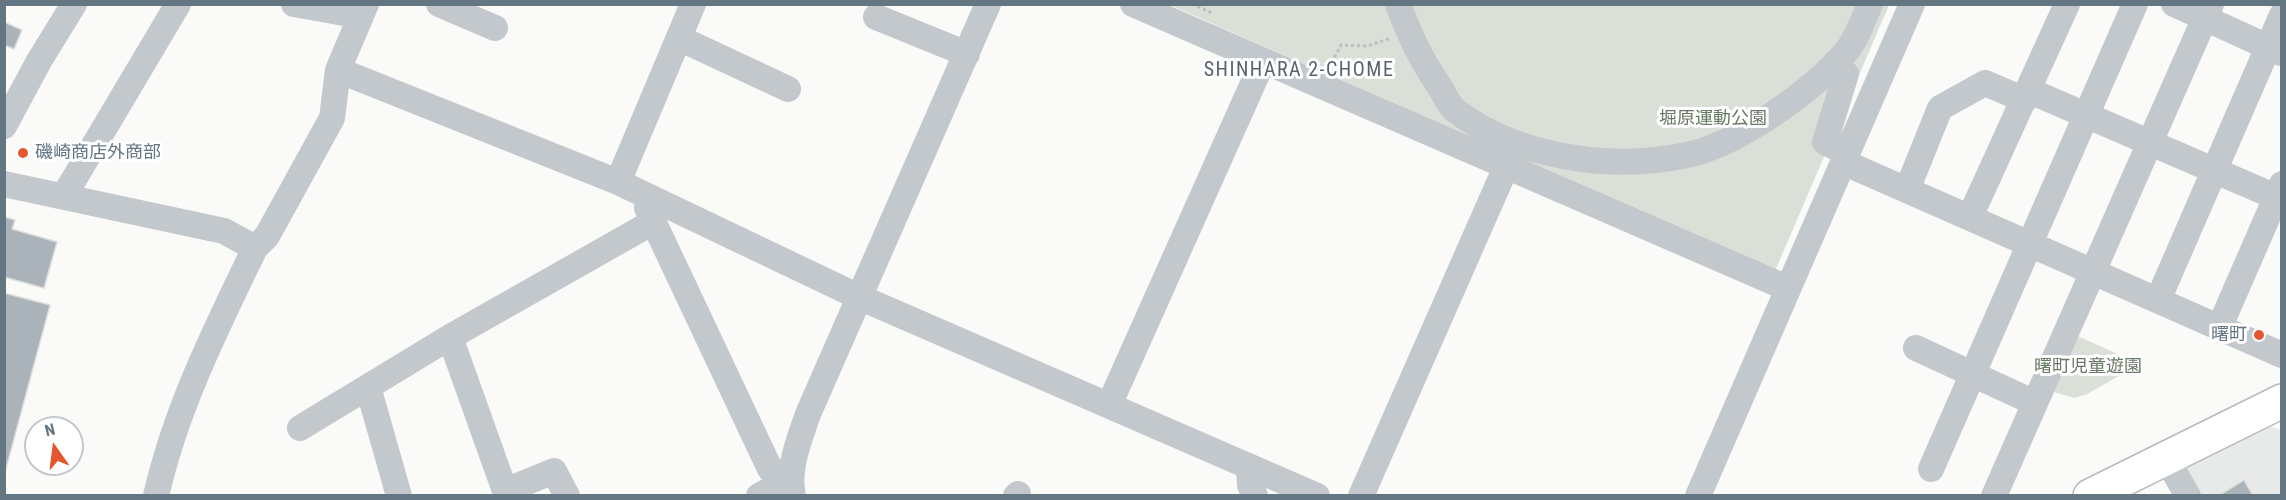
<!DOCTYPE html>
<meta charset="utf-8">
<style>
body{margin:0}
#map{position:relative;width:2286px;height:500px;overflow:hidden;background:#fafaf8;font-family:"Roboto Condensed",sans-serif}
canvas{display:block}
.frame{position:absolute;inset:0;border:6px solid #657683;pointer-events:none}
.north{position:absolute;left:24px;top:416px;width:60px;height:60px;box-sizing:border-box;background:#fff;border:2px solid #c1c8cd;border-radius:50%;rotate:346deg;font-size:16px;font-weight:700;line-height:24px;text-align:center;color:#657683}
.north::after{content:'';display:block;margin:auto;width:21px;height:27px;background:#e4572e;clip-path:polygon(50% 0,100% 100%,50% 72%,0 100%)}
</style>
<div id="map">
<canvas width="2286" height="500"></canvas>
<div class="frame"></div>
<div class="north">N</div>
</div>
<script>
const ctx = document.querySelector('canvas').getContext('2d');
ctx.lineJoin = 'round';
function fill(path, color) {
  ctx.fillStyle = color;
  ctx.fill(path, 'evenodd');
}
function trace(path, color, width, dash) {
  ctx.strokeStyle = color;
  ctx.lineWidth = width;
  ctx.lineCap = dash ? 'butt' : 'round';
  ctx.setLineDash(dash || []);
  ctx.stroke(path);
}
function label(font, color, halo, rows, align = 'center') {
  ctx.font = font + ' "Roboto Condensed","Noto Sans JP",sans-serif';
  ctx.lineWidth = 6;
  ctx.setLineDash([]);
  ctx.textBaseline = 'middle';
  ctx.strokeStyle = halo;
  ctx.fillStyle = color;
  for (const [text, x, y, turn = 0] of rows) {
    ctx.save();
    ctx.translate(x, y);
    ctx.rotate((+turn || 0) * Math.PI / 180);
    ctx.textAlign = isNaN(turn) ? turn : align;
    if (halo) ctx.strokeText(text, 0, 0);
    ctx.fillText(text, 0, 0);
    ctx.restore();
  }
}
const built = new Path2D(`
 M2268,425L2281,430V495H2194L2179,468Z`);
const green = new Path2D(`
 M1170,5H1889L1775,271Z
 M2075,335L2140,364L2087,394L2074,398L2051,391Z`);
const building = new Path2D(`
 M4,22L22,30L14,49L4,45Z
 M4,217L15,220L12,229L57,242L44,288L4,277Z
 M4,293L50,305L4,476Z
 M2244,480L2253,496H2218Z`);
const path = new Path2D(`
 M1192,4L1212,13
 M1328,65L1330,66L1341,45L1367,46L1391,38`);
const minor = new Path2D(`
 M294,4L361,16
 M439,4L495,28
 M1133,4L1787,288
 M1398,4C1411,39 1421,59 1441,89C1445,96 1450,107 1456,111C1518,158 1612,171 1687,155C1737,145 1812,91 1845,53C1856,41 1863,20 1870,4
 M2174,4L2281,53
 M876,17L967,54
 M679,38L788,89
 M1836,62L1846,74L1825,142L1847,153
 M338,70L618,182L859,297L1317,496
 M2030,91L2276,197
 M4,126L39,61L74,4
 M1843,162L2282,355
 M618,182L693,4
 M4,184L224,231L255,248
 M1907,190L1940,108L1985,83L2025,100
 M64,196L178,4
 M647,208L770,469L790,479
 M1970,217L2067,4
 M2158,300L2282,15
 M2220,326L2282,184
 M1916,348L2035,403
 M368,387L399,496
 M1110,403L1263,61
 M300,428L450,337
 M2166,458L2188,496
 M1249,468L1250,485L1255,496
 M1931,469L2135,4
 M156,496C176,408 216,329 255,248L267,236L332,118L338,70L366,4
 M567,496L554,471L505,491L450,337L653,222
 M759,496L790,479
 M793,496C787,468 799,441 808,414L988,4
 M1016,496L1018,494
 M1361,496L1506,167
 M1698,496L1912,4
 M1994,496L2211,4`);
const major = new Path2D(`
 M2090,496L2282,401`);
const markers = [
 [23,153,6,"#e4572e"],
 [2259,335,6,"#e4572e"]
];
const parkNames = [
 ["堀原運動公園",1713,119],
 ["曙町児童遊園",2088,367]
];
const poiNames = [
 ["磯崎商店外商部",35,153],
 ["曙町",2247,335,"right"]
];
const neighbourhoodNames = [
 ["SHINHARA 2-CHOME",1299,71]
];
fill(built, '#e8e9e9');
fill(green, '#dadfd7');
fill(building, '#aab3b9');
trace(building, '#dcdcda', 1.5);
trace(major, '#b5babe', 36);
trace(path, '#bbbfc2', 3, [3, 3]);
trace(minor, '#c3c8cc', 26);
trace(major, '#fff', 33);
for (const [x, y, r, color] of markers) {
  const dot = new Path2D();
  dot.arc(x, y, r, 0, 2 * Math.PI);
  ctx.fillStyle = color;
  ctx.fill(dot);
  trace(dot, '#fff', 2);
}
label('18px', '#687a64', '#fff', parkNames);
label('18px', '#657683', '#fff', poiNames, 'left');
ctx.letterSpacing = '1.5px';
label('20px', '#57646e', '#fff', neighbourhoodNames);
ctx.letterSpacing = '0px';
</script>
